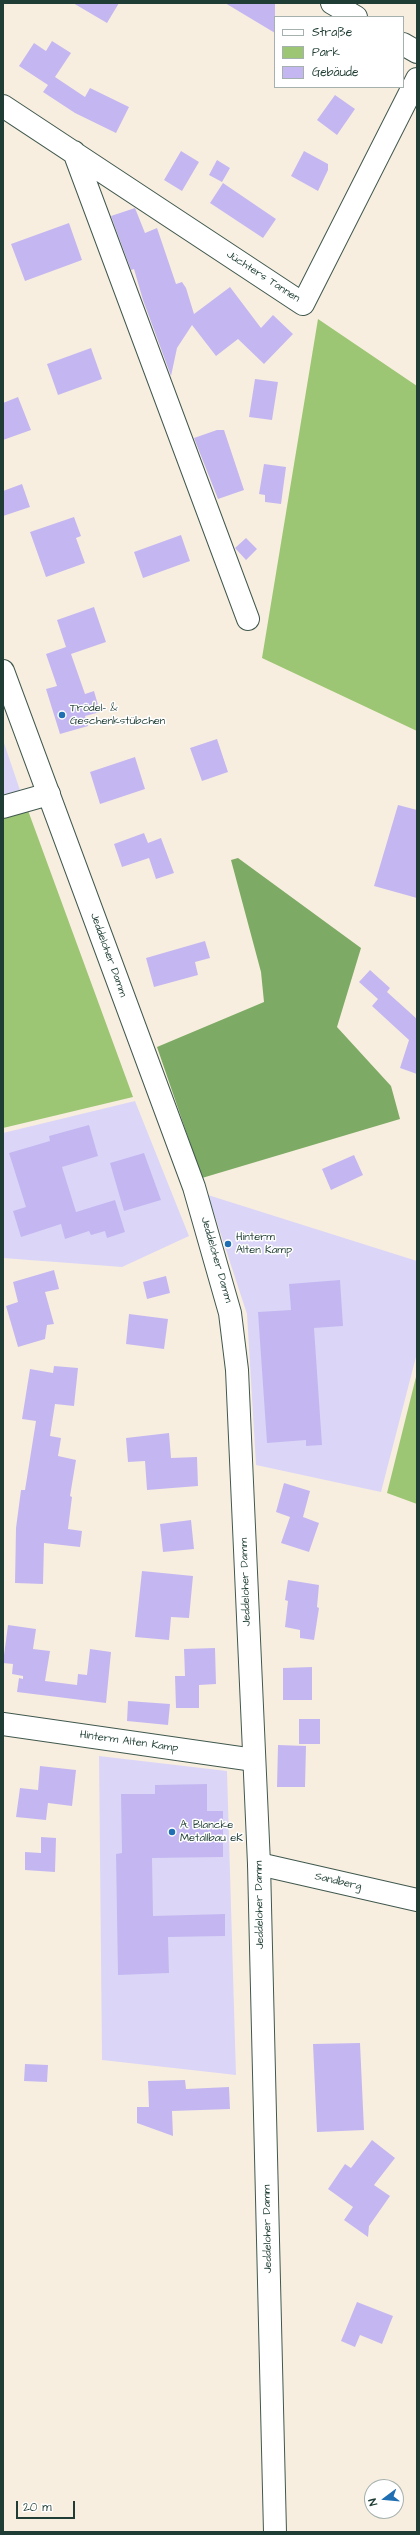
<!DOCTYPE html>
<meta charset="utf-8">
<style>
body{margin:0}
#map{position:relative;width:420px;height:2535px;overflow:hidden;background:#f8eedf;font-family:"Architects Daughter",sans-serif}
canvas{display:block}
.frame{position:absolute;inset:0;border:4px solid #1f3d34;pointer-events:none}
.legend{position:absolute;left:274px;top:16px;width:130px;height:72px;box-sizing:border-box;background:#fff;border:1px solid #a5b1ae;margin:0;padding:5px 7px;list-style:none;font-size:12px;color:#1f3d34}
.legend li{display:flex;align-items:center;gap:8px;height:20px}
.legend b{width:20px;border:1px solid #a5b1ae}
.north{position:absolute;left:364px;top:2479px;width:40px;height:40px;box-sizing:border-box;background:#fff;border:1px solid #a5b1ae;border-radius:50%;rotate:254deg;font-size:11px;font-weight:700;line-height:16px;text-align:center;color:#1f3d34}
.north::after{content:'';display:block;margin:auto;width:14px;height:18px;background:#1f6fb2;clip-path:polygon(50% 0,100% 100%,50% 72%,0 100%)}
.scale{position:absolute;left:16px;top:2501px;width:59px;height:18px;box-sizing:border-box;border:2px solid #1f3d34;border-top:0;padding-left:5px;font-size:12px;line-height:14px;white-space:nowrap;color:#1f3d34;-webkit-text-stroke:3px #fff;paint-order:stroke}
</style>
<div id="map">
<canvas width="420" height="2535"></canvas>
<div class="frame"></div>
<ul class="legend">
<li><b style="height:5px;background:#fff"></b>Straße</li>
<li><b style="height:11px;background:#9cc673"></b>Park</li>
<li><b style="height:11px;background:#c4b7f1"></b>Gebäude</li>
</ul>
<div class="north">N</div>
<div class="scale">20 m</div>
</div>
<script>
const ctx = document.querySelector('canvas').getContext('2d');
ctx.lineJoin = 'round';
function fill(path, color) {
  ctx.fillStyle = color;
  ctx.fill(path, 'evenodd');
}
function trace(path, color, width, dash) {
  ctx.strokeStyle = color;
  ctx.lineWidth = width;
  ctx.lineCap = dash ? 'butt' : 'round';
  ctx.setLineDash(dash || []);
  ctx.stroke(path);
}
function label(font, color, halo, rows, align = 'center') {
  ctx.font = font + ' "Architects Daughter",sans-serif';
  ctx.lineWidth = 3;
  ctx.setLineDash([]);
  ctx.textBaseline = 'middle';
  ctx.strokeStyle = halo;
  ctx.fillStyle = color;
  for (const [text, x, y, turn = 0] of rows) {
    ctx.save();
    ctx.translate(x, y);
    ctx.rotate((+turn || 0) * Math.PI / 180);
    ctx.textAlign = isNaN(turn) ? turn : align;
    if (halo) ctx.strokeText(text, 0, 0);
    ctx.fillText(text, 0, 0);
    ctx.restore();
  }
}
const built = new Path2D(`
 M3,740L23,799L3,804Z
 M135,1101L189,1236L122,1267L3,1258V1133Z
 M208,1195L417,1261V1353L381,1492L256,1465L247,1314Z
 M99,1756L227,1771L236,2075L102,2060Z`);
const green = new Path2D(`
 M318,319L417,386V731L262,658Z
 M26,805L133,1097L3,1128V812Z
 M417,1373V1504L387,1493Z`);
const forest = new Path2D(`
 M238,858L361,948L337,1027L391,1086L400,1119L202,1178L157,1047L264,1002L261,972L231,860Z`);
const building = new Path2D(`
 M73,3H119L107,23Z
 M225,3H275V33Z
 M52,41L71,53L55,77L85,97L90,88L129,107L116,133L75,113L43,92L48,85L19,66L34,43L46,51Z
 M335,95L355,109L337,135L317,120Z
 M181,151L199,162L182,191L164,180Z
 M304,151L328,164V170L318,191L291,176Z
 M217,160L230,168L222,182L209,175Z
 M223,183L276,219L263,238L210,203Z
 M135,208L145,233L157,228L176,284L182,282L186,288L194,314L230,287L261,328L273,315L293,334L264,364L238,339L216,356L192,325L177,348L171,376L143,300L134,269L131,270L111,216Z
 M69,223L82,260L25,281L11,244Z
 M91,348L102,379L58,395L47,364Z
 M255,379L278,382L272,420L249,417Z
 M18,397L31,430L3,440V403Z
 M217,430H224L244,490L218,499L194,438Z
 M264,464L286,467L281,504L265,502V495L259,494Z
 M22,484L30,507L3,516V491Z
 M74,517L81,536L76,538L85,563L46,577L30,532Z
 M181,535L190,561L143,578L134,552Z
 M246,538L257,549L246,560L235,548Z
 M94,607L106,642L71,654L85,694L94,691L100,712L85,716L88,726L60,734L46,689L57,686L46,654L66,647L57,620Z
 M217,739L228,772L202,781L190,748Z
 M135,757L145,789L100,804L90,772Z
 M398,805L417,810V898L374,886Z
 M144,833L148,843L161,838L174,873L156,879L149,858L122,867L114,844Z
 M205,941L210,958L195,962L198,975L154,987L146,958Z
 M370,970L390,988L387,992L417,1019V1074L400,1068L409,1040L372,1006L378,999L359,982Z
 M89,1125L98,1156L62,1167L76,1212L115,1200L125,1232L107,1238L105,1231L91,1235L89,1231L65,1239L61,1224L21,1237L13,1211L26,1207L9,1153L50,1141L49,1136Z
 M144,1153L161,1200L124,1211L110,1163Z
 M354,1155L363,1175L331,1190L322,1169Z
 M54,1270L59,1289L45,1292L54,1324L47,1325L45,1339L18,1347L6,1306L18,1302L13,1282Z
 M166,1276L170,1293L147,1299L143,1282Z
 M340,1280L343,1326L314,1328L322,1445L306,1446V1440L267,1443L258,1312L291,1310L289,1284Z
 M129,1314L168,1319L164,1349L126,1344Z
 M54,1366L78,1368L74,1406L55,1404L50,1436L61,1438L58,1456L76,1460L70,1496L72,1497L68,1529L82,1531L80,1547L44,1543L43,1584L15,1583L16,1528L21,1490H25L36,1421L22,1419L30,1369L53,1373Z
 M169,1433L171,1458L197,1457L198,1486L147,1490L145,1461L128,1462L126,1438Z
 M284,1483L310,1491L303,1517L319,1523L309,1552L281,1543L290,1517L276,1512Z
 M191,1520L194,1549L163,1552L160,1524Z
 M142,1571L193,1576L189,1618L171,1617L169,1640L135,1637Z
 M288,1580L319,1585L317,1607L319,1608L314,1640L300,1638V1630L285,1627L288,1601L285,1600Z
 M8,1625L36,1629L33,1649L50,1651L45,1681L77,1685L78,1674L87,1675L90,1649L111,1652L106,1703L17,1692L19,1678L23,1679V1676L12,1674L13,1664L3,1663Z
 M215,1648L216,1684L199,1685V1708H176L175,1676H185L184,1649Z
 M312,1667V1700H283V1668Z
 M128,1701L170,1704L168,1725L127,1721Z
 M299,1719H320V1744H299Z
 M278,1745L306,1746L305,1787H277Z
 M40,1766L76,1770L72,1806L48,1803L46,1820L16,1817L20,1788L38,1790Z
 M207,1784V1811H223V1857L152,1858L153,1916L225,1914V1936L168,1937L169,1973L118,1975L116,1854L122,1853L121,1794H155V1785Z
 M41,1837L56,1838L55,1872L25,1870V1852L41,1853Z
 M360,2043L364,2130L317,2132L313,2044Z
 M25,2064L48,2065L47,2082L24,2081Z
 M185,2080L186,2089L229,2087L230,2109L172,2111L173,2136L137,2123V2107H149L148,2081Z
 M372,2140L395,2158L374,2185L390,2196L369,2226L368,2237L344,2220L353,2207L328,2189L345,2164L351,2168Z
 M357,2302L393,2316L382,2344L360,2335L355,2347L341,2341Z`);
const minor = new Path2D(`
 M332,3L356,17
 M403,44L417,52
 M3,106L303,304L417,79
 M74,152L248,619
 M3,807L49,794
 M3,1724L254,1760
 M259,1864L417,1900`);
const major = new Path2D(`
 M3,671L194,1187L230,1313L237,1370L259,1864L275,2532`);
const markers = [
 [62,715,4,"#1f6fb2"],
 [228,1244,4,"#1f6fb2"],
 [172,1832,4,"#1f6fb2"]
];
const streetNames = [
 ["Jüchters Tannen",263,277,33],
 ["Jeddeloher Damm",108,955,70],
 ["Jeddeloher Damm",216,1260,74],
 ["Jeddeloher Damm",246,1582,-92],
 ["Hinterm Alten Kamp",129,1742,8],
 ["Sandberg",338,1882,13],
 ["Jeddeloher Damm",260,1905,-91],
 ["Jeddeloher Damm",268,2229,-91]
];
const poiNames = [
 ["Trödel- &",70,709],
 ["Geschenkstübchen",70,722],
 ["Hinterm",236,1238],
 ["Alten Kamp",236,1251],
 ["A. Blancke",180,1826],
 ["Metallbau eK",180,1839]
];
fill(built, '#dbd6f7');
fill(green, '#9cc673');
fill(forest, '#7dab65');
fill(building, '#c4b7f1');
trace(minor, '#40584e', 24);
trace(major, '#40584e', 24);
trace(minor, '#fff', 22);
trace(major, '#fff', 22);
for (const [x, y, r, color] of markers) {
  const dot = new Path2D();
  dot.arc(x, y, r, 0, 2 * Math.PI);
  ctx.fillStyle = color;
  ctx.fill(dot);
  trace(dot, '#fff', 1.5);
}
label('11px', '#1f3d34', '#fff', streetNames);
label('11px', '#1f3d34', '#fff', poiNames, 'left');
</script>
